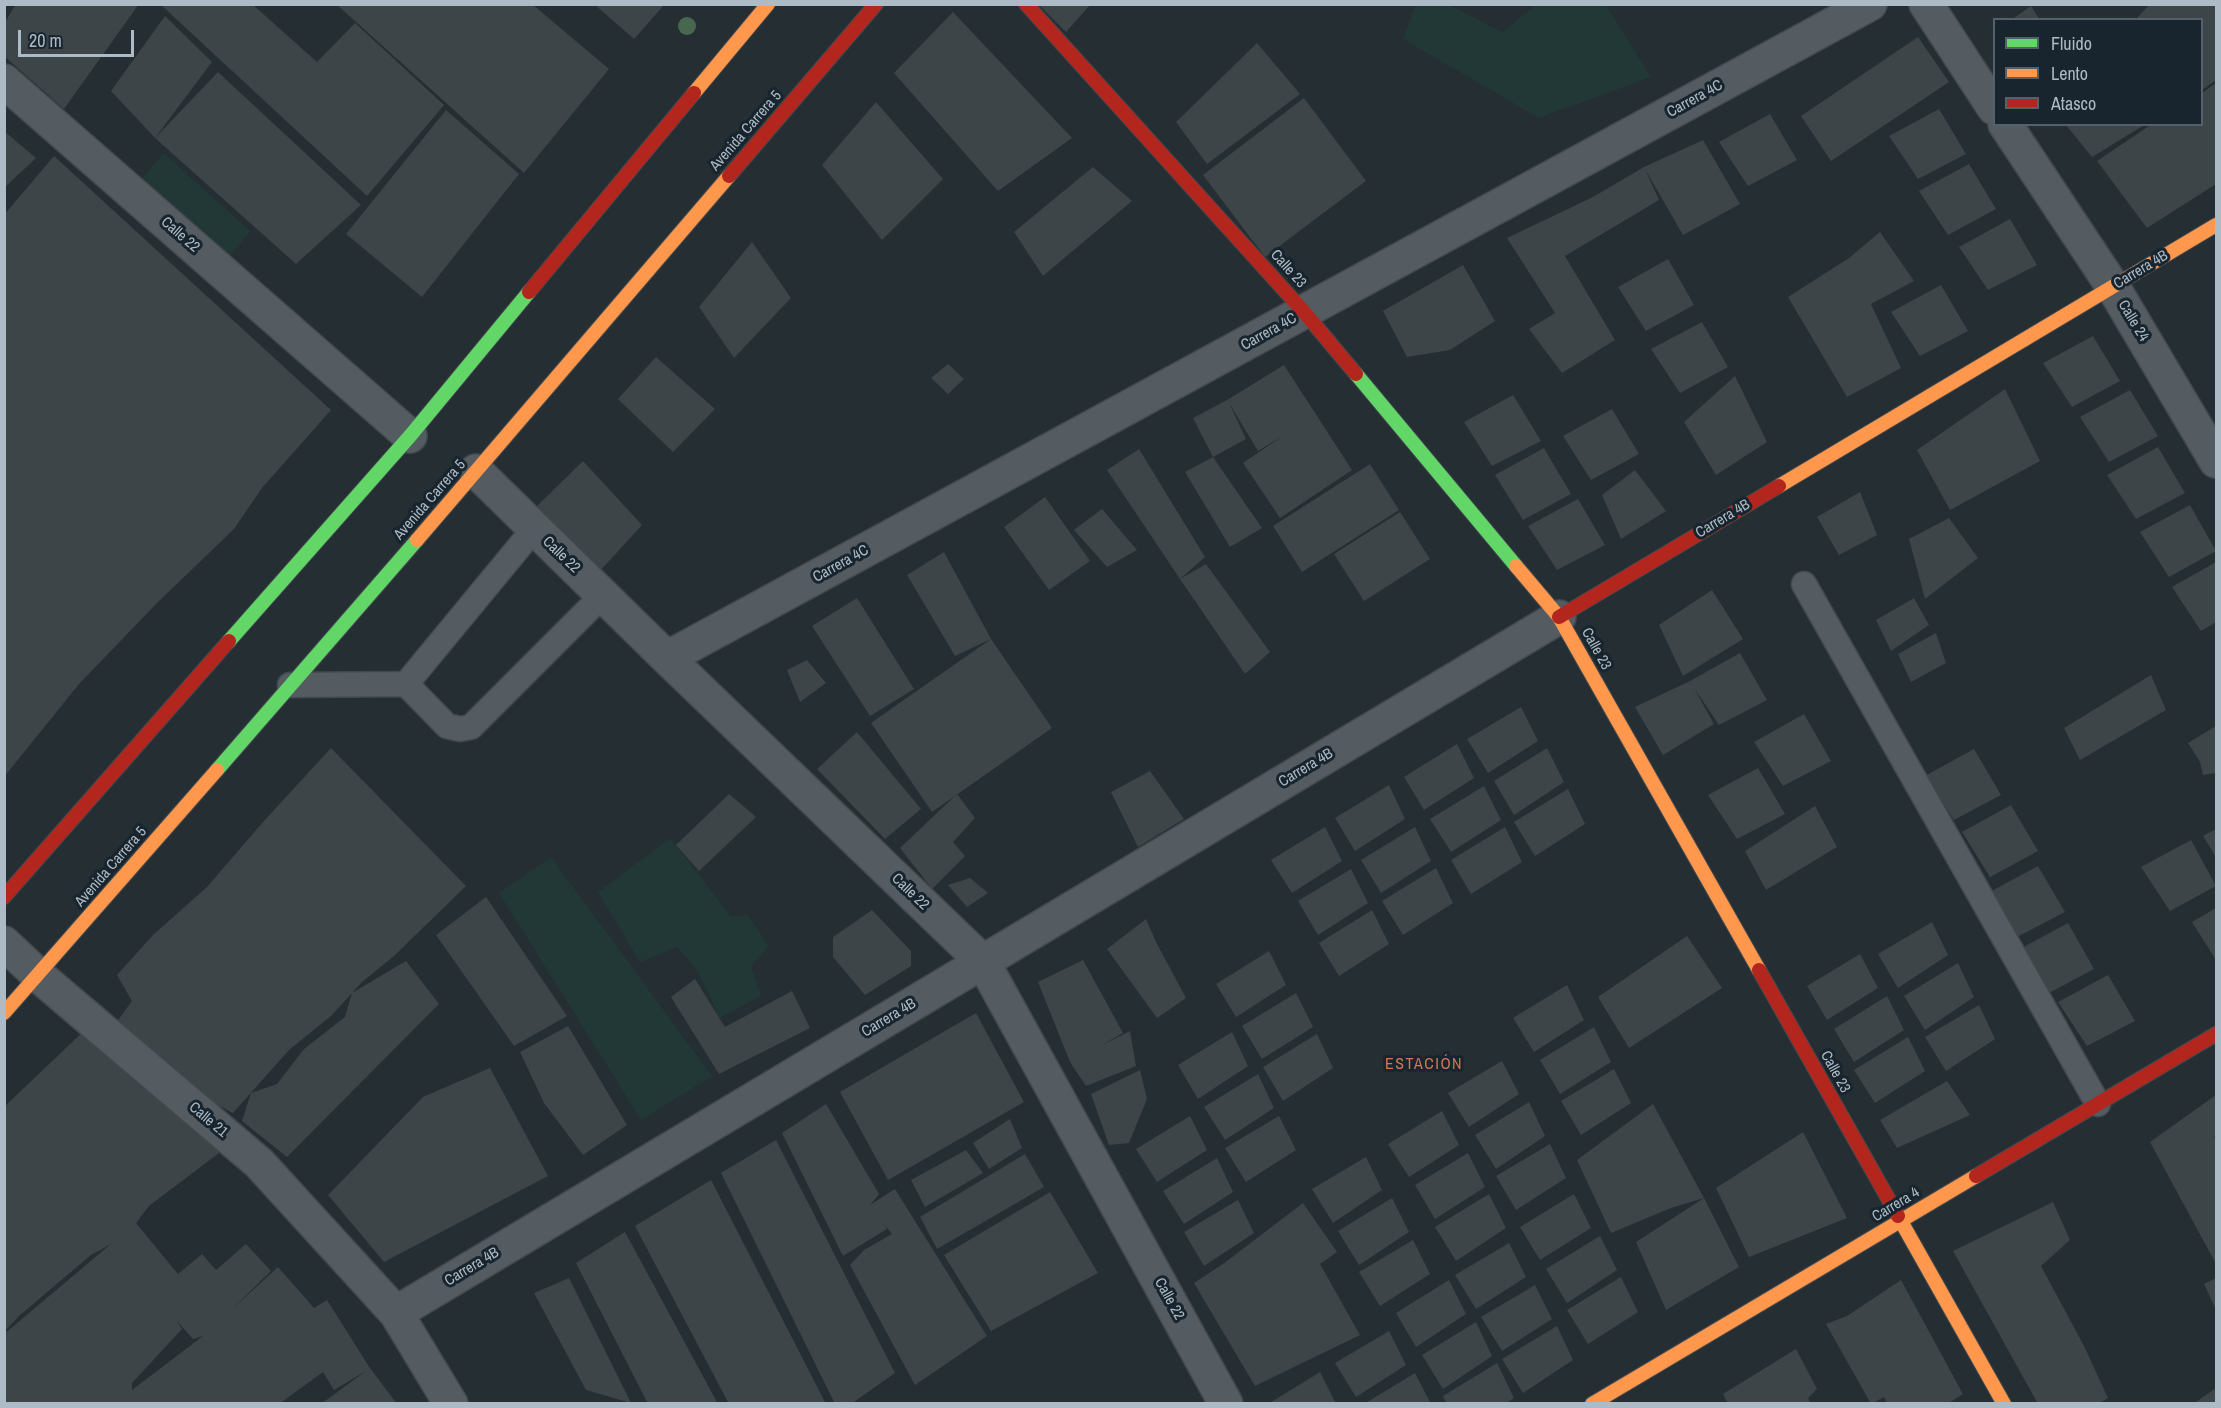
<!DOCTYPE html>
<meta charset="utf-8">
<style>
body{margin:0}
#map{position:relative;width:2221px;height:1408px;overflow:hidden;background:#252e33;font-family:"Archivo Narrow",sans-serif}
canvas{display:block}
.frame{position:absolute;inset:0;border:6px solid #adbbc6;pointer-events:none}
.legend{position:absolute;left:1993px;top:18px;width:210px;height:108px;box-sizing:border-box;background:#18252e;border:2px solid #54616b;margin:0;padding:8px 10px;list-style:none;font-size:18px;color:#adbbc6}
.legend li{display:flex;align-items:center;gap:12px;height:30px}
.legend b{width:30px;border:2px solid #54616b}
.scale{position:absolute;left:18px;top:30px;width:116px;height:27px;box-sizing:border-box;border:3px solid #adbbc6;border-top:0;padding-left:8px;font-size:18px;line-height:21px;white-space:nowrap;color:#adbbc6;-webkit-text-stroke:4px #18252e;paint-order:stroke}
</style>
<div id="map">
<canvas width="2221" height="1408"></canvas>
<div class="frame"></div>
<ul class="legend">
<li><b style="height:8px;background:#63d668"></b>Fluido</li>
<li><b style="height:8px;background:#ff974d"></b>Lento</li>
<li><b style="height:8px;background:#b3261e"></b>Atasco</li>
</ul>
<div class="scale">20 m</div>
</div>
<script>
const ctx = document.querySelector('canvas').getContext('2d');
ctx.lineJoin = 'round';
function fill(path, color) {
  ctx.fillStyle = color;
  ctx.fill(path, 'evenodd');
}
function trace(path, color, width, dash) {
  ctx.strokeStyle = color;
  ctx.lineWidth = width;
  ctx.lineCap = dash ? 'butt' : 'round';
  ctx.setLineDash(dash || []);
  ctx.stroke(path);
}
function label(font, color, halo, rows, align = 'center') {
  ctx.font = font + ' "Archivo Narrow",sans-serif';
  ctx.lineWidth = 6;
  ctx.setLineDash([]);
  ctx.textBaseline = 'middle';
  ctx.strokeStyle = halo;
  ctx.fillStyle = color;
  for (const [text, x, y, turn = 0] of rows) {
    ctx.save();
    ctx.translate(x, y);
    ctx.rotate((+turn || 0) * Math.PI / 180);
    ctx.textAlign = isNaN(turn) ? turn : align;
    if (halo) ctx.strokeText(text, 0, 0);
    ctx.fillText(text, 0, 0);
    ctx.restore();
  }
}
const green = new Path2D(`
 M1416,4L1449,5L1502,32L1536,5H1606L1651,77L1539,118L1403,39Z
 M164,153L250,231L229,257L141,179Z
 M670,838L731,916L748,915L769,946L751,966L761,996L720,1018L697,970L677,947L640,962L598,892Z
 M551,857L712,1076L641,1120L499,893Z`);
const building = new Path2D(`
 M16,4H139L64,109L4,56V24Z
 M160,4H252L317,62L355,23L444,105L367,196Z
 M336,4H532L609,69L524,173Z
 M594,4H665L634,39Z
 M1038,4H1091L1066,32Z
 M2150,4H2216V80L2202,90V20H2135Z
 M2031,6L2040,20H2011Z
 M953,12L1072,138L998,191L894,73Z
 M165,16L212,62L155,138L218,72L361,205L296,264L155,138L111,91Z
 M1918,37L1949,82L1831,161L1801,116Z
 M1257,43L1300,94L1207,164L1176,122Z
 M2216,83V184L2147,228L2097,161L2152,124H2202V93Z
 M1304,98L1366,181L1265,257L1203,175Z
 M876,102L943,179L882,240L822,165Z
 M1939,109L1966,154L1918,179L1889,136Z
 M446,110L519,174L422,297L346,234Z
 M1770,114L1797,160L1748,186L1719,142Z
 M2065,124H2146L2092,157Z
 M4,131L36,158L4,188Z
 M1703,140L1740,204L1683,235L1645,169L1659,200L1565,256L1615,340L1562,373L1529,329L1555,313L1507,238L1593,197L1644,167Z
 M54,156L331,410L262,488L234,529L158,602L79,684L4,777V215Z
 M1969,164L1996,209L1948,235L1919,191Z
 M1093,167L1132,201L1043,276L1014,232Z
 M2010,219L2037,265L1988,290L1959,247Z
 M1880,232L1914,281L1871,304L1901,368L1847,397L1788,297L1849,258Z
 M752,242L791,298L734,358L699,307Z
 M1668,259L1694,305L1646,331L1618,287Z
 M1463,265L1495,321L1450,350L1407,357L1383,311Z
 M1941,285L1968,331L1920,356L1891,312Z
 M1702,322L1728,367L1680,393L1651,349Z
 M2093,336L2120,381L2072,407L2043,363Z
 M656,357L715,409L673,452L618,399Z
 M948,364L964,379L948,394L931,378Z
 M1284,365L1352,470L1280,518L1243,463L1284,435L1258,451L1229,403L1246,439L1213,457L1193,418L1227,400Z
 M1735,376L1767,442L1716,475L1684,422Z
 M2005,389L2040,461L1950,510L1917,450Z
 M2130,390L2158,436L2109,462L2080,417Z
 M1513,395L1541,441L1492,466L1464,422Z
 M1612,409L1639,454L1591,480L1563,436Z
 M2158,447L2185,493L2136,519L2107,475Z
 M1544,448L1571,494L1523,520L1495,475Z
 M1139,449L1205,557L1180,579L1107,470Z
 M1213,457L1262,528L1230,547L1185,472Z
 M583,461L642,525L599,572L537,506Z
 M1370,464L1399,510L1302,572L1273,526Z
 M1635,470L1666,511L1621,539L1602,495Z
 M1860,492L1877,535L1839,555L1817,517Z
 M1045,497L1090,561L1049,590L1004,527Z
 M1578,499L1605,545L1557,570L1528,526Z
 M2190,505L2216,551L2169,577L2140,532Z
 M1102,509L1137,550L1107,567L1074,530Z
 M1400,512L1430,559L1364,601L1334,554Z
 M1949,518L1978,558L1925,599L1909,539Z
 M944,552L991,639L1052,728L932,812L871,723L991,639L955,656L907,575Z
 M2216,562V622L2201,631L2172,587Z
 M1206,564L1270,652L1245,674L1180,579Z
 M1712,590L1743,639L1683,676L1659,625Z
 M857,598L914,689L870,716L812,626Z
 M1914,598L1929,625L1891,651L1876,620Z
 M1936,633L1946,663L1911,682L1898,654Z
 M1740,653L1767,700L1719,725L1694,688L1714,724L1663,755L1635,707L1690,681Z
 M807,660L826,683L800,702L787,670Z
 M2151,675L2166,710L2080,760L2064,728Z
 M1521,707L1538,741L1488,773L1467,739Z
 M1804,714L1831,761L1783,786L1754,742Z
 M2216,726V773L2203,775L2200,762L2188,743Z
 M857,732L921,809L885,839L817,769Z
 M1457,744L1474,778L1424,810L1404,777Z
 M331,748L466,886L394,956L362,982L331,1016L289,1050L233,1113L184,1087L113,1027L132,1001L117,975L153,935L207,887L263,822Z
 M1547,748L1564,782L1514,815L1494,781Z
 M1974,749L2001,795L1954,820L1925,776Z
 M1758,768L1785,814L1737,839L1708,795Z
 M1150,771L1184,819L1138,847L1111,792Z
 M1389,785L1405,819L1355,851L1335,818Z
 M1484,786L1501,820L1451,852L1430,819Z
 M1568,789L1585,824L1535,856L1514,822Z
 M729,794L756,817L699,871L676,845Z
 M957,794L975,818L953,842L965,856L932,889L900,848Z
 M2011,805L2038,851L1990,877L1962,832Z
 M1815,806L1837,847L1766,890L1745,851Z
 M1325,827L1342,861L1292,893L1271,860Z
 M1415,827L1431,861L1381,893L1361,860Z
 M1505,827L1522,862L1471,894L1451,860Z
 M2216,829V857L2203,836Z
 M2191,840L2216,886L2170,911L2141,867Z
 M2038,866L2065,912L2017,937L1988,893Z
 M1436,868L1453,903L1403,935L1382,901Z
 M1351,869L1368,903L1318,935L1298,901Z
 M970,878L988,893L967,907L948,885Z
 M486,897L567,1016L514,1046L436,935Z
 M2216,908V960L2192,922Z
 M872,910L911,951V966L865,995L833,957V937Z
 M1372,910L1389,944L1339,976L1319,943Z
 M1146,919L1156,942L1186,998L1157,1018L1107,949Z
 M1932,922L1948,955L1898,988L1878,954Z
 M2068,923L2094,969L2047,994L2018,950Z
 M1687,936L1722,988L1629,1048L1598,997Z
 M1269,951L1286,985L1236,1017L1216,984Z
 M1860,954L1878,988L1827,1020L1807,986Z
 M1083,960L1123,1033L1100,1046L1130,1031L1136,1066L1086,1086L1070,1062L1038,982Z
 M406,961L439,1004L287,1157L242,1121L251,1093L277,1084L304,1049L345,1017L352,993Z
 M1958,963L1974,997L1925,1030L1904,996Z
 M2108,975L2135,1021L2087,1046L2058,1002Z
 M695,979L725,1027L792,991L810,1028L719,1074L671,997Z
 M1567,985L1584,1020L1534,1052L1513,1018Z
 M1296,993L1313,1027L1262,1059L1242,1026Z
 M1887,996L1904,1030L1854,1062L1834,1029Z
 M1979,1005L1995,1039L1946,1071L1925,1037Z
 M976,1013L1024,1102L888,1180L840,1092Z
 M89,1026L223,1150L149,1206L136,1223L178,1274L202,1254L216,1270L246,1244L271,1271L231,1310L278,1267L314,1308L327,1300L370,1368L397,1404H321L366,1371L334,1390L323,1372L279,1404H4V1334L111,1244L91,1255L19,1316L4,1332V1107ZM176,1320L193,1339L203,1336L132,1390V1383L182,1329Z
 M568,1026L627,1125L583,1155L544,1103L520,1052Z
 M1594,1027L1611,1062L1560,1094L1540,1060Z
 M1232,1032L1248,1066L1198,1099L1178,1065Z
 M1317,1034L1333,1068L1283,1101L1263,1067Z
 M1908,1037L1925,1071L1875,1103L1854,1070Z
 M1502,1061L1519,1094L1469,1127L1448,1093Z
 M490,1068L548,1176L384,1262L328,1195L423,1097Z
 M1614,1069L1631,1103L1581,1135L1561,1101Z
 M1140,1070L1147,1099L1129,1143L1109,1145L1091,1094Z
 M1258,1074L1274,1108L1225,1140L1204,1107Z
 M1947,1081L1970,1115L1897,1148L1880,1120Z
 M2216,1095V1135L2214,1137L2216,1141V1264L2150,1142Z
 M1529,1102L1545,1136L1496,1169L1475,1135Z
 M826,1104L879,1194L870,1205L895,1189L987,1336L915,1385L850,1265L864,1250L892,1234L884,1224L887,1229L843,1256L782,1133Z
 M1653,1104L1704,1198L1739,1267L1666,1310L1636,1242L1704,1198L1671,1208L1611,1233L1577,1160Z
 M1442,1111L1459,1145L1409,1177L1388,1144Z
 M1190,1116L1207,1150L1157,1182L1136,1149Z
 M1279,1116L1296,1150L1246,1182L1225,1148Z
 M1010,1119L1022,1148L989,1169L973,1143Z
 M1803,1132L1847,1218L1749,1257L1716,1188Z
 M776,1140L895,1373L851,1404H835L721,1173Z
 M1550,1144L1566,1178L1516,1210L1496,1176Z
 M966,1150L983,1173L925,1207L911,1180Z
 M1468,1153L1485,1187L1435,1219L1415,1185Z
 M1025,1154L1044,1187L937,1249L920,1217Z
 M1366,1157L1382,1190L1333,1223L1312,1189Z
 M1217,1158L1233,1192L1184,1224L1163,1191Z
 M711,1180L826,1404H729L635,1226Z
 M1050,1192L1098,1273L991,1331L944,1255Z
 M1489,1194L1506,1228L1456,1261L1435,1227Z
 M1574,1194L1591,1228L1540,1260L1520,1227Z
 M1392,1198L1409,1232L1359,1265L1338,1231Z
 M1238,1200L1254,1233L1204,1266L1184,1232Z
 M2053,1202L2070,1240L2041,1266L2084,1346L2108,1398L2098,1404H2038L1953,1251Z
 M1303,1203L1337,1252L1320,1264L1360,1335L1255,1386L1194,1283L1223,1264Z
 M625,1232L718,1404H648L576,1263Z
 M1600,1236L1617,1270L1567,1303L1546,1269Z
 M1413,1240L1430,1274L1380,1306L1359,1272Z
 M1509,1243L1526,1277L1476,1309L1455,1275Z
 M1621,1277L1638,1312L1588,1344L1567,1310Z
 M569,1278L631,1403L586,1390L534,1293Z
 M2216,1278V1310L2204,1284Z
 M1449,1280L1466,1314L1416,1347L1396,1313Z
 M1901,1280L1963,1394L1947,1404H1887L1884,1397L1871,1404L1826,1324L1847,1316Z
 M1535,1285L1552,1319L1502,1351L1481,1317Z
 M1476,1322L1492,1356L1443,1389L1422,1355Z
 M1557,1326L1573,1360L1523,1393L1502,1359Z
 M1389,1331L1406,1365L1356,1397L1335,1363Z
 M1796,1349L1817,1389L1808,1398L1811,1404H1728L1723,1394Z
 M1497,1363L1514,1398L1505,1404H1447L1443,1396Z
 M1320,1372L1336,1404H1268Z
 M1415,1373L1431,1404H1364Z
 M2216,1388V1404H2193Z`);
const lane = new Path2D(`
 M534,529L406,684L447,726L460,729L471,727L602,596
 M1804,584L2098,1104
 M290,685L406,684`);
const street = new Path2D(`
 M1926,4L1994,108
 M4,81L410,436
 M2005,124L2113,287L2216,461
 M476,471L667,658L983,962L1226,1404
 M667,658L1870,4
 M4,943L39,976L259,1163L396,1313L451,1404
 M396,1313L1559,617`);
const fast = new Path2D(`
 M1356,374L1516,566
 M229,641L410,436L529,292
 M217,770L417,540`);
const slow = new Path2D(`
 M694,93L768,4
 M1779,486L2216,225
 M417,540L729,176
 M1516,566L1559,617L1759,970
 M4,1013L217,770
 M1898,1216L2004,1404
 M1592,1404L1976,1176`);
const jam = new Path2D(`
 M1026,4L1304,312L1356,374
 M729,176L876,4
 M529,292L694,93
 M1559,617L1779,486
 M4,897L229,641
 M1759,970L1898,1216
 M1976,1176L2216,1034`);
const trees = [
 [687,26]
];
const streetNames = [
 ["Carrera 4C",1695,99,-29],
 ["Avenida Carrera 5",746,131,-49],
 ["Calle 22",180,235,41],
 ["Calle 23",1288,269,48],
 ["Carrera 4B",2141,270,-31],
 ["Calle 24",2133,321,59],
 ["Carrera 4C",1269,332,-29],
 ["Avenida Carrera 5",430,500,-49],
 ["Carrera 4B",1723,519,-31],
 ["Calle 22",561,555,44],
 ["Carrera 4C",841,564,-29],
 ["Calle 23",1596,649,61],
 ["Carrera 4B",1306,768,-31],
 ["Avenida Carrera 5",111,867,-49],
 ["Calle 22",910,892,44],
 ["Carrera 4B",889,1018,-31],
 ["Calle 23",1835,1072,61],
 ["Calle 21",208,1120,40],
 ["Carrera 4",1896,1205,-31],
 ["Carrera 4B",472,1267,-31],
 ["Calle 22",1169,1299,61]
];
const neighbourhoodNames = [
 ["ESTACIÓN",1424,1065]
];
fill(green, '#223837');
fill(building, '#3d4549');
trace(lane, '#42494e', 27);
trace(street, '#42494e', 36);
trace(fast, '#42494e', 16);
trace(slow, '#42494e', 16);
trace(jam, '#42494e', 16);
trace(lane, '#545c62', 24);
trace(street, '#545c62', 33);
trace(fast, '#63d668', 14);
trace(slow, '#ff974d', 14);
trace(jam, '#b3261e', 14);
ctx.fillStyle = '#47684e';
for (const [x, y] of trees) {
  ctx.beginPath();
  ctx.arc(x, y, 9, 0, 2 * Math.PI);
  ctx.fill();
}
label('15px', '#adbbc6', '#18252e', streetNames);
ctx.letterSpacing = '1.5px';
label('16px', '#da7454', '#18252e', neighbourhoodNames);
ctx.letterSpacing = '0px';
</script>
